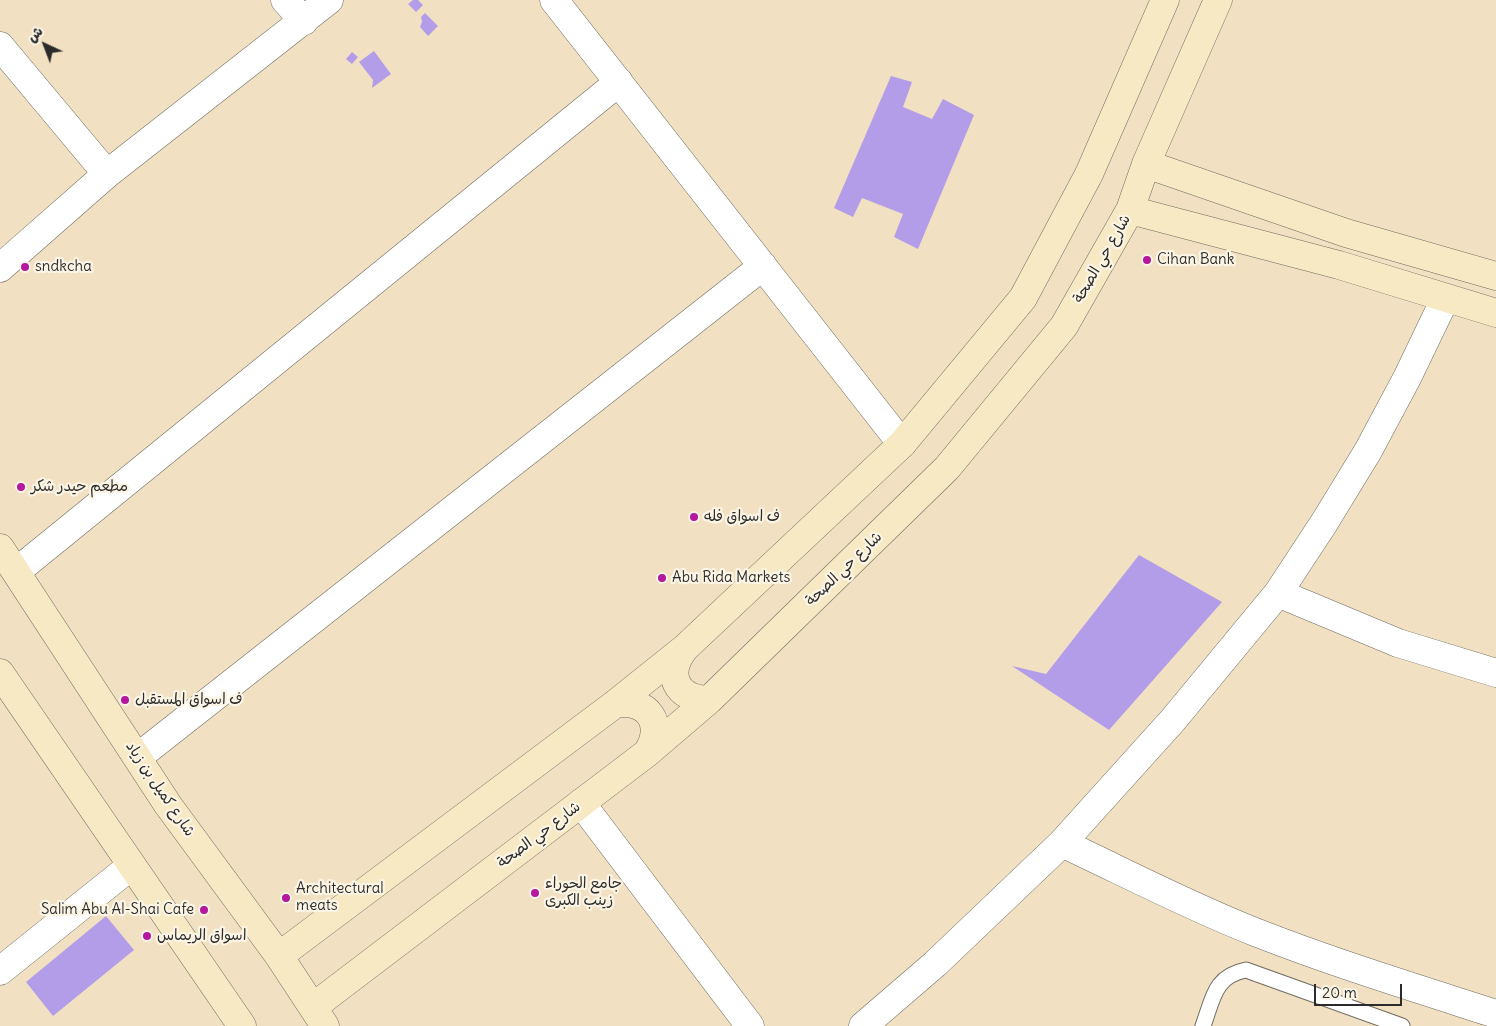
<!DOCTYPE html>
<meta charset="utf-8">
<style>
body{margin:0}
#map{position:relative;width:1496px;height:1026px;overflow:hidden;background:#f1e1c2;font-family:Delius,"Playpen Sans Arabic",sans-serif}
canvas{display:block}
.north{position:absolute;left:20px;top:20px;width:50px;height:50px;-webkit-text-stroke:4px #fcf5e5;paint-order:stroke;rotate:317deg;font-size:14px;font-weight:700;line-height:20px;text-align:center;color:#2b2b2b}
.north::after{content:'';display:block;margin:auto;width:18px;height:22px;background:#2b2b2b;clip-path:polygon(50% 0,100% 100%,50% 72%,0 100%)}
.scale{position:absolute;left:1314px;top:984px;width:88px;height:22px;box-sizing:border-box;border:2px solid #2b2b2b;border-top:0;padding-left:6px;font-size:15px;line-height:18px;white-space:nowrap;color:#2b2b2b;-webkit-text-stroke:4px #fcf5e5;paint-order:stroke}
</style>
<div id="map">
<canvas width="1496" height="1026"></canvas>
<div class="north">ش</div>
<div class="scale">20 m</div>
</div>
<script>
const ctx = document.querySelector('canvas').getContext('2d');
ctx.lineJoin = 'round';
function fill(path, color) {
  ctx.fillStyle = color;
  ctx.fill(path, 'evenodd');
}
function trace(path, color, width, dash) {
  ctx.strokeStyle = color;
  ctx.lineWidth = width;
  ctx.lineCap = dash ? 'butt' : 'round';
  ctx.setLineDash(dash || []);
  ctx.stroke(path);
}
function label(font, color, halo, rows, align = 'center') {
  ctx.font = font + ' Delius,"Playpen Sans Arabic",sans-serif';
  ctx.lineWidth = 4.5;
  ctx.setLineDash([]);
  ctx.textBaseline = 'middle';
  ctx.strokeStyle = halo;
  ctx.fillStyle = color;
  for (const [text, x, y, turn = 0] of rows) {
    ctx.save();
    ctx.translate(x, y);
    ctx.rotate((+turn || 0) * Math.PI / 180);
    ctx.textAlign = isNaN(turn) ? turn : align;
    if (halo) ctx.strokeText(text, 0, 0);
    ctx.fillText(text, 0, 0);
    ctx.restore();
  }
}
const building = new Path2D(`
 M413,0H418L423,5L416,12L408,4Z
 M425,13L438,26L428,36L420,27L422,22L421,17Z
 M374,51L391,74L372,88L373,80L359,62Z
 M352,52L358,57L352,64L346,59Z
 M891,76L912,82L903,107L932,119L943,99L974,115L918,249L894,237L903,214L862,198L853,217L834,208Z
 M1139,555L1222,602L1109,730L1012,666L1046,674Z
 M106,916L134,950L53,1016L26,982Z`);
const lane = new Path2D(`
 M1203,1026C1213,999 1214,976 1246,970L1402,1026`);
const street = new Path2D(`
 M285,0L304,21
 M554,0L902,444
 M0,46L107,174
 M0,268L107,174L329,0
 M17,571L619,82
 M1278,593L1398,643L1496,673
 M138,757L763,266
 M581,803L750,1026
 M1062,843C1126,873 1189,906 1255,932C1334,963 1415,988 1496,1014
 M0,971L131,866
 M863,1026L935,964L1062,843L1173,720L1278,593L1324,523L1368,451L1407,378L1445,299`);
const secondary = new Path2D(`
 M1146,164L1346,233L1496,276
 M1130,210L1339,265L1496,313
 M0,548L168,805L279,956L325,1026
 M685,648C664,674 676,699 709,700
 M0,673L242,1026
 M615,704C648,698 666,724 647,753
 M279,956L615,704L685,648L902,444L1023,298L1089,174L1165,0
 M313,1007L647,753L709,700L947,468L1064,326L1130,210L1146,164L1218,0`);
const markers = [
 [1147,260,5,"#b5179e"],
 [25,267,5,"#b5179e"],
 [21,487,5,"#b5179e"],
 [694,517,5,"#b5179e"],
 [662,578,5,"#b5179e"],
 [125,700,5,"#b5179e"],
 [535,893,5,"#b5179e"],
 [286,898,5,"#b5179e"],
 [204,910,5,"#b5179e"],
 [147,936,5,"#b5179e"]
];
const streetNames = [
 ["شارع حي الصحة",1102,259,-60],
 ["شارع حي الصحة",844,569,-44],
 ["شارع كميل بن زياد",160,789,56],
 ["شارع حي الصحة",539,835,-37]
];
const poiNames = [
 ["Cihan Bank",1157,260],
 ["sndkcha",35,267],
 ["مطعم حيدر شكر",31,487],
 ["ف اسواق فله",704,517],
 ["Abu Rida Markets",672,578],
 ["ف اسواق المستقبل",135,700],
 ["جامع الحوراء",545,884],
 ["زينب الكبرى",545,901],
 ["Architectural",296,889],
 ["meats",296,906],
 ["Salim Abu Al-Shai Cafe",194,910,"right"],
 ["اسواق الريماس",157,936]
];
fill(building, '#b39de8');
trace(lane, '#706b60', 17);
trace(street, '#706b60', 29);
trace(secondary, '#706b60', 29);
trace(lane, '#fff', 15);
trace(street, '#fff', 28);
trace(secondary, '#f7e9c3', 28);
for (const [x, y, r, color] of markers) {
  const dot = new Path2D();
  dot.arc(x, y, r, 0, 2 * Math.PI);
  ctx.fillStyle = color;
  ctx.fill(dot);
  trace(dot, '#fcf5e5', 2);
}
label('15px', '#2b2b2b', '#fcf5e5', streetNames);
label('15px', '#2b2b2b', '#fcf5e5', poiNames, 'left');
</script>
